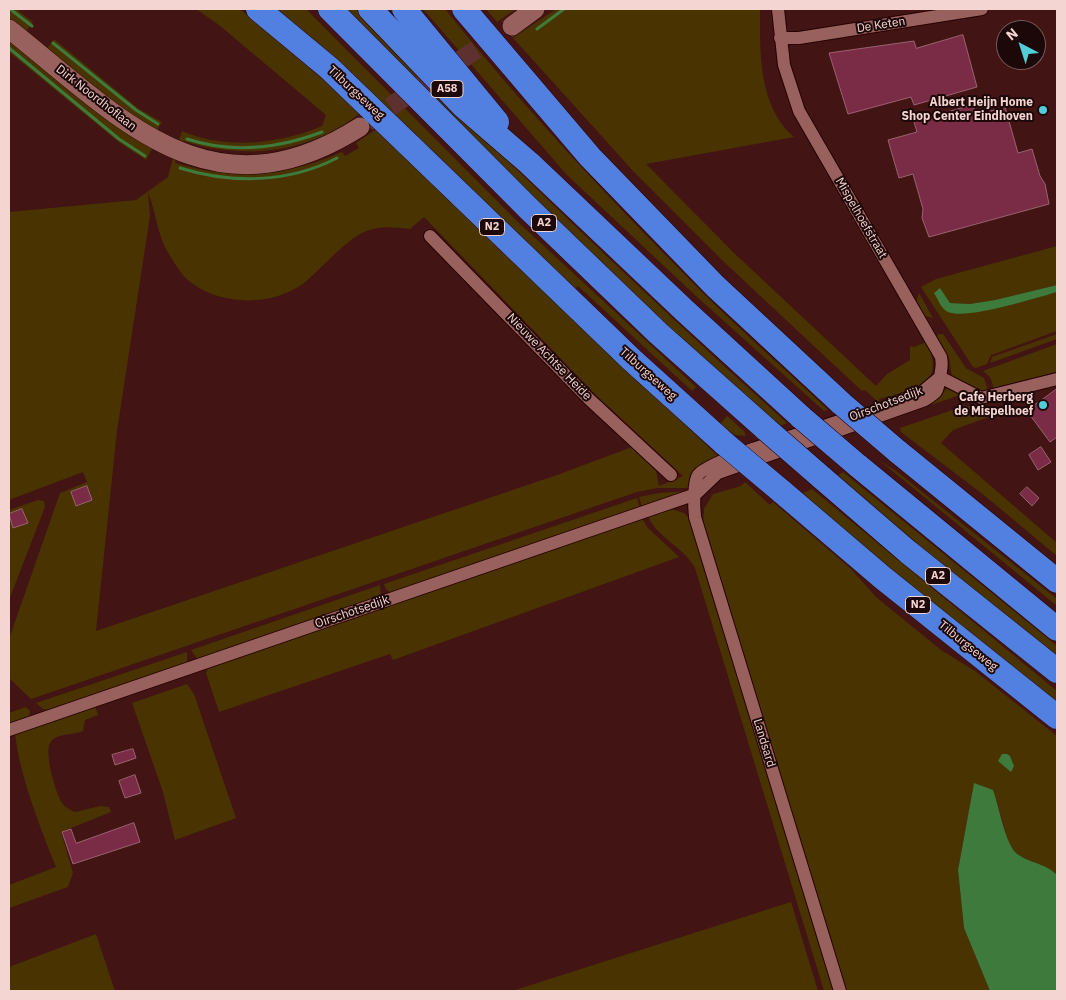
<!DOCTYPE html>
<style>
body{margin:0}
#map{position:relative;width:1066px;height:1000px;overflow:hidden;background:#431414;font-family:"IBM Plex Sans",sans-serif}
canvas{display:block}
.frame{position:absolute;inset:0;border:10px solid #f5d5d2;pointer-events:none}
.north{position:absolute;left:996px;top:20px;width:50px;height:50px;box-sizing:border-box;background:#1c0808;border:1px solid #735a59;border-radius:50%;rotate:320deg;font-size:14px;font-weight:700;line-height:20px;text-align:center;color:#f5d5d2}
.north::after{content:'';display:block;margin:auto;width:18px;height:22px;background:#52ccd6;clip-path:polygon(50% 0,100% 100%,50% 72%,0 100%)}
</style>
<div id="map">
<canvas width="1066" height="1000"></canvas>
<div class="frame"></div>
<div class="north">N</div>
</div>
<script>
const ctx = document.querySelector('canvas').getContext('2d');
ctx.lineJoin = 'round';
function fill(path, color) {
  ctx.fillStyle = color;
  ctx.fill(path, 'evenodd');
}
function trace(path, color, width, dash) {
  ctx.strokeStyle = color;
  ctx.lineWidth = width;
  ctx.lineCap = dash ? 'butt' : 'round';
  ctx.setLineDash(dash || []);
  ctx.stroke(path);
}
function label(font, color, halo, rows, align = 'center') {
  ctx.font = font + ' "IBM Plex Sans",sans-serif';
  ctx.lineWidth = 4;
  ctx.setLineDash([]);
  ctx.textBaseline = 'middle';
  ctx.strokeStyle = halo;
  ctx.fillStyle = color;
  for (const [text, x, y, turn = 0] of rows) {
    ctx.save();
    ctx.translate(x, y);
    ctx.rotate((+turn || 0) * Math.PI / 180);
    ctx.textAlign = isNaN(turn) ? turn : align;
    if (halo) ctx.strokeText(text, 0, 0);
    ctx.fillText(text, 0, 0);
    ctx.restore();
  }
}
const green = new Path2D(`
 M9,9H16L33,22L25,33L9,20Z
 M196,9H240L361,112C312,154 242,160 183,141L178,143L182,131C225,150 280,144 322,126L326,115L219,25Z
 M276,9H306L517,221L696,387L692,391L578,286L574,290L336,59Z
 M345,9H357C496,152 639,290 787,423L780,426L667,327L535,203Z
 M423,9H445C524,108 611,201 701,291C742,332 786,370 828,410L824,411L696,296L567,175Z
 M486,9H516L497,22Z
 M556,9H760C760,53 758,106 794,137L646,164L733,252L876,386L887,374L910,360V346L914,347L926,342C946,380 920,390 888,401L886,397L879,399L880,404L865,390L862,391L724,262L635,173L513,38Z
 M9,36L130,134L152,149L146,160L120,143L9,52Z
 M54,39L139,109L162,122L155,133L46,50Z
 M378,128L492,242L719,457L690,482L688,488H658L637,492L31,699L9,678V639L60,493L87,482L83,472L9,500V212L136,200L168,177L173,158L176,159L175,163C236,181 284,177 342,152L345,156L359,148L356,143ZM148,193C156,211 157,234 167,251C174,262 182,277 193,284C224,306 274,306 304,283C321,269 344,242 362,233C379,225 393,227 410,229L424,217L595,394L683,476L659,486L656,471L632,447L557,475L96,631L117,431L150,216Z
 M1057,246V285L995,300L970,304L950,303L940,288L949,312L969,313L1057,292V331L991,355L987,364L976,368L973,367L921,287L936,279Z
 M919,293L933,318L924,316L916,303Z
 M939,334H943L966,368L984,378L988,390L980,392L952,378L949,358L936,336Z
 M1057,334V339L990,363L992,357Z
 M1057,344V372L994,388L990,377L983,371Z
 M946,389H952L963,394L843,435L937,397Z
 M984,404L991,416L953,430L941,443L1057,543V556L985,496L901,432L900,428L961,407Z
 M727,416L744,431L746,436L735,435L720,424Z
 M879,460L896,471L1057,599V606Z
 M843,472L1057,646V658L915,544L837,476Z
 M745,482L770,505L773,502L851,569L876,597L941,650L975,671L1057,736V875C1046,863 1028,863 1016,853C1005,842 1000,806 993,791L974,784L958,870L964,928L990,991H845L703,526L704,509L713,494L741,486Z
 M812,489L1057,691V704L890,571L803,493Z
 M687,491L642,507L639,497L659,493Z
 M637,498L640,508L391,593L386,589L384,584Z
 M38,500L44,501L45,507L9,600V510Z
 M671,509L684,513L690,519L834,991H824L695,568C684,547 657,538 648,516Z
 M641,517L648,528L679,557L393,660L390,654L219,712L206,673L208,668Z
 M380,585L381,597L198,660L191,650Z
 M187,652V664L50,710L43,709L36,703Z
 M187,684L194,694L236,818L175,840L163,792L132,703Z
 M95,705L98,715L85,720L83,731C74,735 56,733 50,743C44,753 56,794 62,803C66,808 70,810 75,812L100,806L109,807L111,812L61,832L73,873L68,887L9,908V885L56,867C41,830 18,771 15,732Z
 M26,707L30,711L29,716L9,725V713Z
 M791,902L818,991H512Z
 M96,934L115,991H9V967Z`);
const water = new Path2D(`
 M1057,285V292C1035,298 967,320 948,312C941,309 938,299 934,293L940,288L950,303L970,304L995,300Z
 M1002,754H1007L1010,756L1014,766L1011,772L998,761Z
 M974,783L993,790C999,806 1005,842 1016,853C1028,863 1046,863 1057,875V991H990L964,928L958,870Z`);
const stream = new Path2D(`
 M10,9L32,26
 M537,29L564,9
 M53,43L136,110L158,124
 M9,48L119,139L145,156
 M187,139C233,154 277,149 322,132
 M180,168C231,184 289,183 337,158`);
const building = new Path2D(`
 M963,35L977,87L914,105L911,97L848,114L829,53L914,41L916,48Z
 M973,105L976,115L1005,107L1018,153L1032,149L1040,176L1045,184L1049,204L929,237L922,218L923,209L913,174L899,178L888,140L917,132L914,122Z
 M1057,389V437L1050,442L1027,411Z
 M1041,447L1051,462L1038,470L1029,455Z
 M87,486L92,500L76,506L71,492Z
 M1027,487L1039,498L1032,506L1020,494Z
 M22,509L28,523L13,528L9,514Z
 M133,749L136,758L115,765L112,755Z
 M135,775L141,793L125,798L119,781Z
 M134,823L140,842L73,864L62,832L71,829L76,843Z`);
const secondaryTunnel = new Path2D(`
 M367,122L512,26`);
const street = new Path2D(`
 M780,38H799L982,9
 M430,236L589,399L671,475
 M940,377L981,398L1057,379
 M894,403L922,392L940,377
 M9,730L696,494L718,473L925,400C939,391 937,392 940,377C941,369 943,366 941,357L799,111L784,65L778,9
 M840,991L695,517C694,508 693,482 698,475C712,458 822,427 849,418`);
const secondary = new Path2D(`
 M512,26L535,9
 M9,29C121,118 210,222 360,127`);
const highway = new Path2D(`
 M258,9L329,68L632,360L725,444
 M330,9L528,208L658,333L767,430
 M370,9L463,106L529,163L685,311L802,418
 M404,9L497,122
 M464,9L590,157L715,286L842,404
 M897,451L1057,581
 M857,465L1057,629
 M821,477L908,552L1057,671
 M781,491L883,578L1057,717`);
const highwayBridge = new Path2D(`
 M842,404L897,451
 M802,418L857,465
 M767,430L821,477
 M725,444L781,491`);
const markers = [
 [1043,110,5,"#52ccd6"],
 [1043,405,5,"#52ccd6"]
];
const shields = [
 [447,89,32],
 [544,223,25],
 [492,227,25],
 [938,576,25],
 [918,605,25]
];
const shieldNames = [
 ["A58",447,89],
 ["A2",544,223],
 ["N2",492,227],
 ["A2",938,576],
 ["N2",918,605]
];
const streetNames = [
 ["De Keten",881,25,-9],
 ["Tilburgseweg",356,93,43],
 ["Dirk Noordhoflaan",96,98,38],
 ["Mispelhoefstraat",861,218,60],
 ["Nieuwe Achtse Heide",549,357,46],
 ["Tilburgseweg",648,374,42],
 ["Oirschotsedijk",886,404,-21],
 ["Oirschotsedijk",352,612,-19],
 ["Tilburgseweg",968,646,39],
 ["Landsard",764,743,73]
];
const poiNames = [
 ["Albert Heijn Home",1033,103],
 ["Shop Center Eindhoven",1033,117],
 ["Cafe Herberg",1033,398],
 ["de Mispelhoef",1033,412]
];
fill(green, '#493300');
fill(water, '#3e7a3c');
trace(stream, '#3e7a3c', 3);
fill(building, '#7a2b45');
trace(building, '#996370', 1);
trace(secondaryTunnel, '#5e3130', 19, [19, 9]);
trace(street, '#270002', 14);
trace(secondary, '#270002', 20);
trace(highway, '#270002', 25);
trace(street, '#98615e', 12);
trace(secondary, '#98615e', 19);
trace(highway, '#5180e0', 24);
trace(highwayBridge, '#270002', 25, []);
trace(highwayBridge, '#5180e0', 24);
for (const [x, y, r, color] of markers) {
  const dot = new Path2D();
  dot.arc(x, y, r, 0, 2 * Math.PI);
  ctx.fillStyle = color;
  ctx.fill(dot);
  trace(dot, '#1c0808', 2);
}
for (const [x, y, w] of shields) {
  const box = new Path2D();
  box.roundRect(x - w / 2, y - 8.5, w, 17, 4);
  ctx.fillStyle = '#1c0808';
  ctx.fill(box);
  trace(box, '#f5d5d2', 1);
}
label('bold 11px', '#f5d5d2', null, shieldNames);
label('12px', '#f5d5d2', '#1c0808', streetNames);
label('bold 12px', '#f5d5d2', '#1c0808', poiNames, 'right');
</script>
